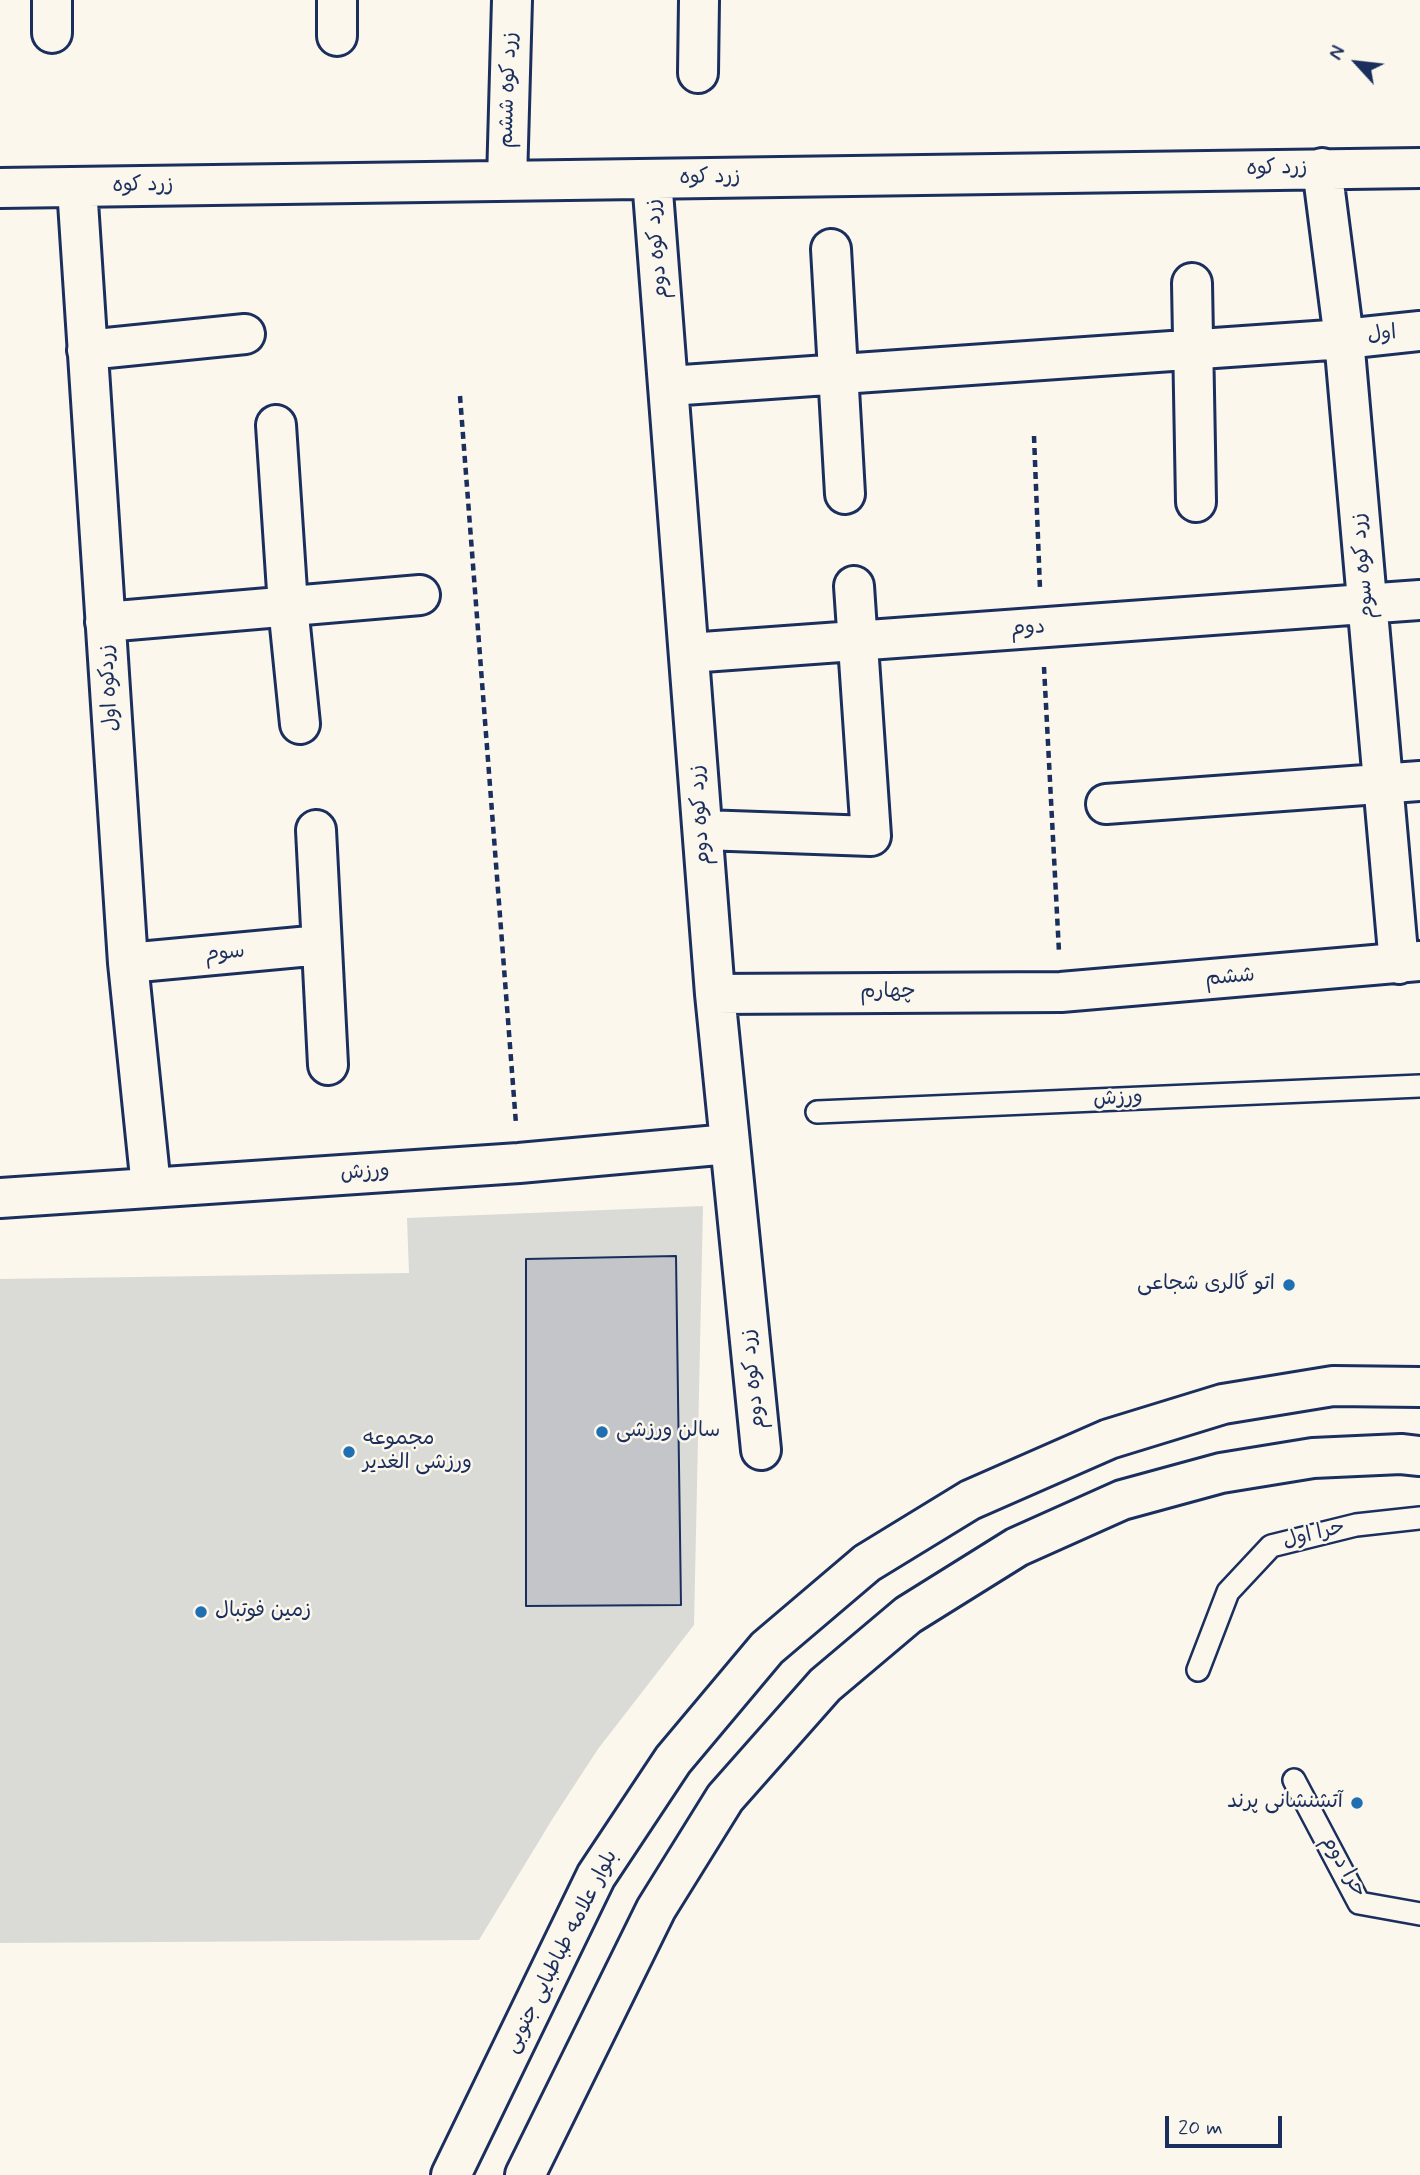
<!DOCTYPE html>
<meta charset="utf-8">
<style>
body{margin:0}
#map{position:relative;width:1420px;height:2175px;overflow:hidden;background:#fbf7ec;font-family:Mynerve,sans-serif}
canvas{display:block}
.north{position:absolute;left:1322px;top:28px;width:70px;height:70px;-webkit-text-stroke:5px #fbf7ec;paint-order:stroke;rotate:297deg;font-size:19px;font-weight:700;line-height:28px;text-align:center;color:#1b2f5e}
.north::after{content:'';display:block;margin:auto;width:24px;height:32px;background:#1b2f5e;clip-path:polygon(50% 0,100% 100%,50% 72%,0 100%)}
.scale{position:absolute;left:1165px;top:2116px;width:117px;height:32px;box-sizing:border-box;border:4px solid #1b2f5e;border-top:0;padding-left:9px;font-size:21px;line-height:24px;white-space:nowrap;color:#1b2f5e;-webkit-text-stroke:5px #fbf7ec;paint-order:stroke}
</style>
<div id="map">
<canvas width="1420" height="2175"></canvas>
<div class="north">N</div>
<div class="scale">20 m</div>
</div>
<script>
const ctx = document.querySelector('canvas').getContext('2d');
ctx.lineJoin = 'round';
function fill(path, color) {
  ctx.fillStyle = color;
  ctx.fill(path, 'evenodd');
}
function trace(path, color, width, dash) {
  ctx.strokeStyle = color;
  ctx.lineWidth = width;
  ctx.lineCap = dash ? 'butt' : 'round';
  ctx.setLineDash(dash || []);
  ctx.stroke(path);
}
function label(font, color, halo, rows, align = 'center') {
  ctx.font = font + ' Mynerve,"Playpen Sans Arabic",sans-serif';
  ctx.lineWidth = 5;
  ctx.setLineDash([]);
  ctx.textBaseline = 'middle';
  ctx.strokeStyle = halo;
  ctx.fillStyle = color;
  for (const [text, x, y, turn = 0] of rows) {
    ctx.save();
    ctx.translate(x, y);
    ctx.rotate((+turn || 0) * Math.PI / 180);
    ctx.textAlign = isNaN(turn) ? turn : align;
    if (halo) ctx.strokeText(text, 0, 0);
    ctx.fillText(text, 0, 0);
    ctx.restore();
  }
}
const green = new Path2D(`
 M703,1206L694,1625L598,1749L553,1818L479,1940L0,1943V1279L409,1273L407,1218Z`);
const building = new Path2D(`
 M676,1256L681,1605L526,1606V1259Z`);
const path = new Path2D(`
 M460,396L516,1124
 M1034,436L1040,589
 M1044,667L1059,952`);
const service = new Path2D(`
 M817,1112L1420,1086
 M1198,1670L1228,1592L1271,1546L1356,1525L1420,1518
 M1294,1780L1359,1903L1420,1914`);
const minor = new Path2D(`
 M337,0V36
 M52,33V0
 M698,73L699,0
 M1322,168L1344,339L1399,964
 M652,179L715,994L761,1450
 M507,181L512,0
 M77,187L128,963L151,1187
 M0,188L1420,168
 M831,249L845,494
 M1192,283L1196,502
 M87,350L245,334
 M669,386L1344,339L1420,331
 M276,425L288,606L300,724
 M105,622L420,595
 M689,653L1420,600
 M1106,804L1420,781
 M316,830L328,1065
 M703,830L871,836L854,586
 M128,963L321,945
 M715,994L1061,992L1420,961
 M0,1198L519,1163L729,1144`);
const secondary = new Path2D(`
 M451,2175L596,1876L673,1760L767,1648L867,1563L970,1500L1109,1439L1223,1404L1333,1386L1420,1387
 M525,2175L656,1909L725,1798L825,1685L908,1615L1017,1547L1122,1500L1221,1473L1313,1458L1401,1454L1420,1456`);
const markers = [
 [1289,1285,7,"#1f6fb2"],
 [602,1432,7,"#1f6fb2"],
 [349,1452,7,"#1f6fb2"],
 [201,1612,7,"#1f6fb2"],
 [1357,1803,7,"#1f6fb2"]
];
const streetNames = [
 ["زرد کوه ششم",509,90,-88],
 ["زرد کوه",1277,169,-1],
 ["زرد کوه",710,178,-1],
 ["زرد کوه",143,186,-1],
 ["زرد کوه دوم",658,249,-95],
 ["اول",1382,335,-6],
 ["زرد کوه سوم",1364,566,-95],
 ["دوم",1028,629,-4],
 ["زردکوه اول",110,688,-94],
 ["زرد کوه دوم",701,815,-94],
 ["سوم",225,954,-5],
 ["ششم",1230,978,-5],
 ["چهارم",888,993],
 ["ورزش",1118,1099,-3],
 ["ورزش",365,1173,-4],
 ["زرد کوه دوم",754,1379,-96],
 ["حرا اول",1314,1535,-14],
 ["حرا دوم",1343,1867,59],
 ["بلوار علامه طباطبایی جنوبی",562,1952,-63]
];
const poiNames = [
 ["اتو گالری شجاعی",1275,1285,"right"],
 ["سالن ورزشی",616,1432],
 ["مجموعه",363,1440],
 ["ورزشی الغدیر",363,1464],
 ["زمین فوتبال",215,1612],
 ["آتشنشانی پرند",1343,1803,"right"]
];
fill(green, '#dadad7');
fill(building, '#c3c5c9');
trace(building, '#1b2f5e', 2);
trace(service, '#1b2f5e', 26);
trace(minor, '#1b2f5e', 44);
trace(secondary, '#1b2f5e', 44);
trace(path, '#1b2f5e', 4.5, [7, 5]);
trace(service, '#fbf7ec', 21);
trace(minor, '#fbf7ec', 38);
trace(secondary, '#fbf7ec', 38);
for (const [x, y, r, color] of markers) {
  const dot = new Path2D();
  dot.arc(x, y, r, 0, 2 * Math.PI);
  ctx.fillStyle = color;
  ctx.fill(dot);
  trace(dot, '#fbf7ec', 2.5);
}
label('21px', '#1b2f5e', '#fbf7ec', streetNames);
label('21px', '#1b2f5e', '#fbf7ec', poiNames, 'left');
</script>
